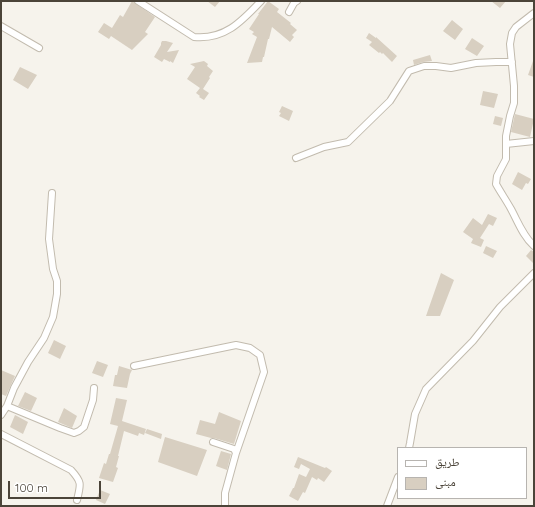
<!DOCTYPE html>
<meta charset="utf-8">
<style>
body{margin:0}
#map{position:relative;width:535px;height:507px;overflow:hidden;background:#f6f3ec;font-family:Quicksand,"Noto Naskh Arabic",sans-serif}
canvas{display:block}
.frame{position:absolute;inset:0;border:2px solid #4b4439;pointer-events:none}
.legend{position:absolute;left:397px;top:447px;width:130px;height:52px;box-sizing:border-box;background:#fff;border:1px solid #b7b4b0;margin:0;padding:5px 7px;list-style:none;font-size:12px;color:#4b4439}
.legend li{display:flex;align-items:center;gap:8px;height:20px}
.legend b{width:20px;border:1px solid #b7b4b0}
.scale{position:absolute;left:8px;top:481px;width:93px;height:18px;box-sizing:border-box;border:2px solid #4b4439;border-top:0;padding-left:5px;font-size:12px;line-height:14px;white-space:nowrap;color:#4b4439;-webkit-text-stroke:3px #fff;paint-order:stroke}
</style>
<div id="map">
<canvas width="535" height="507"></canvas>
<div class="frame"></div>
<ul class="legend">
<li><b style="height:5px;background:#fff"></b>طريق</li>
<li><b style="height:11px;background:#d8cfc1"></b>مبنى</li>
</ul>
<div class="scale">100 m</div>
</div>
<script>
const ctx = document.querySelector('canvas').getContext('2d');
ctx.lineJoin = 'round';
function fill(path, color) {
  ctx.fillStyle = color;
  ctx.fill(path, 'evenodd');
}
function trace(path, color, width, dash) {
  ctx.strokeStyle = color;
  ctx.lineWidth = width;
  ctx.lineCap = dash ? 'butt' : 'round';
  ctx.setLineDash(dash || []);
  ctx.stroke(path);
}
const building = new Path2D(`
 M132,1L155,17L145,32L148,34L132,50L111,36L109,39L98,32L104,23L112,28L120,15L123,17Z
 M207,1H220L215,7Z
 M268,1L279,9L277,12L291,23L290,24L297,30L292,35L294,37L290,42L272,27L269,39H268L264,57H263L262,62L247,63L257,37L252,34L254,32L249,29L259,14H258Z
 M491,1H506L500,8Z
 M452,20L463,29L455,40L443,31Z
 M369,33L376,38V37L397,56L392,62L383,53L382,54L380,52L379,53L369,45L372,42L366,38Z
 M472,38L484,46L477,56L465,49Z
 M162,41H166L173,43L167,52L179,50L173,63L170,61V62L164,59L162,62L154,57L161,45V43Z
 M430,55L432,61L423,62L414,65L413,60Z
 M204,61L208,64L207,66L213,71L209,77L210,78L203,89L209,93L204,100L199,97L200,96L196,93L200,88L187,79L195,67L190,64Z
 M533,61H534V77L528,75Z
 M20,67L37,75L28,89L13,80Z
 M483,91L498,94L494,108L480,105Z
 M282,106L293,111L289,121L279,116L281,113L279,112Z
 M515,114L534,119L530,137L511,132Z
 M495,116L503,118L501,126L493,124Z
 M518,172L531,179L528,184L526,183L522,190L512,184Z
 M488,214L497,218L493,226L489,224L480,238L484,240L481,247L471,243L473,239L463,232L473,218L482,225Z
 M486,246L497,251L493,258L483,253Z
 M531,250L534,252V264L526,256Z
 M441,273L454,280L440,316H426Z
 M54,340L66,346L60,359L48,353Z
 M97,361L108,365L103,377L92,373Z
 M119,366L132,370L130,374L127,388L113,386L115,375H117Z
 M1,370L15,376L6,396L1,394Z
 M25,392L37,398L31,411L18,406Z
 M116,398L127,400L122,421L146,429L144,435L139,433L138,436L124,431L118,456H119L116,467L118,468L113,482L99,478L104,463L106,464L109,454H110L118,426L110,424Z
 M64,408L77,416L72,428L58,422Z
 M219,412L241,421L234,444L214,438H211L196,434L200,420L215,424Z
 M15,415L28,422L23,434L10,427Z
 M147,429L162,434L161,439L145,433Z
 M165,437L207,450L197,476L158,462Z
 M221,451L231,454L227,470L216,466Z
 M298,457L325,468L326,467L332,471L324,482L318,478L317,480L312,477L305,493L303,492L298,501L289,496L293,488H294L299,474L306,477L310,469L301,464L299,469L294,467Z
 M100,490L110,494L105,504L96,500Z`);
const minor = new Path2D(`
 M138,1L194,37C225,40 242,21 261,1
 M289,12L294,3L297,1
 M534,13L516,27L512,33L510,44L514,86V103L510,116L506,136V159L497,176L496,184C501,193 506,200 511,209C518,222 523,236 534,246
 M1,26L39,48
 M506,144L534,141
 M296,158L324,147L348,142L390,101L409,71L424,66H436L451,68L476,63L496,62H512
 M134,366L236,345L250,348L260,355L264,372L236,453
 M7,406L60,428L74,433L79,431L84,427L93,400L94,388
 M1,415L7,406L14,388L28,362L44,338L53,317L57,294V281L53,269L49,239L52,193
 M1,434L71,470C82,482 81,484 77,500
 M213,442L234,449L236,453L225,493V506
 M409,448L410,443L415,414L426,389L473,341L500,307L534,273
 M387,506L398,477`);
fill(building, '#d8cfc1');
trace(minor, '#c2bbae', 8);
trace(minor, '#fff', 6);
</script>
